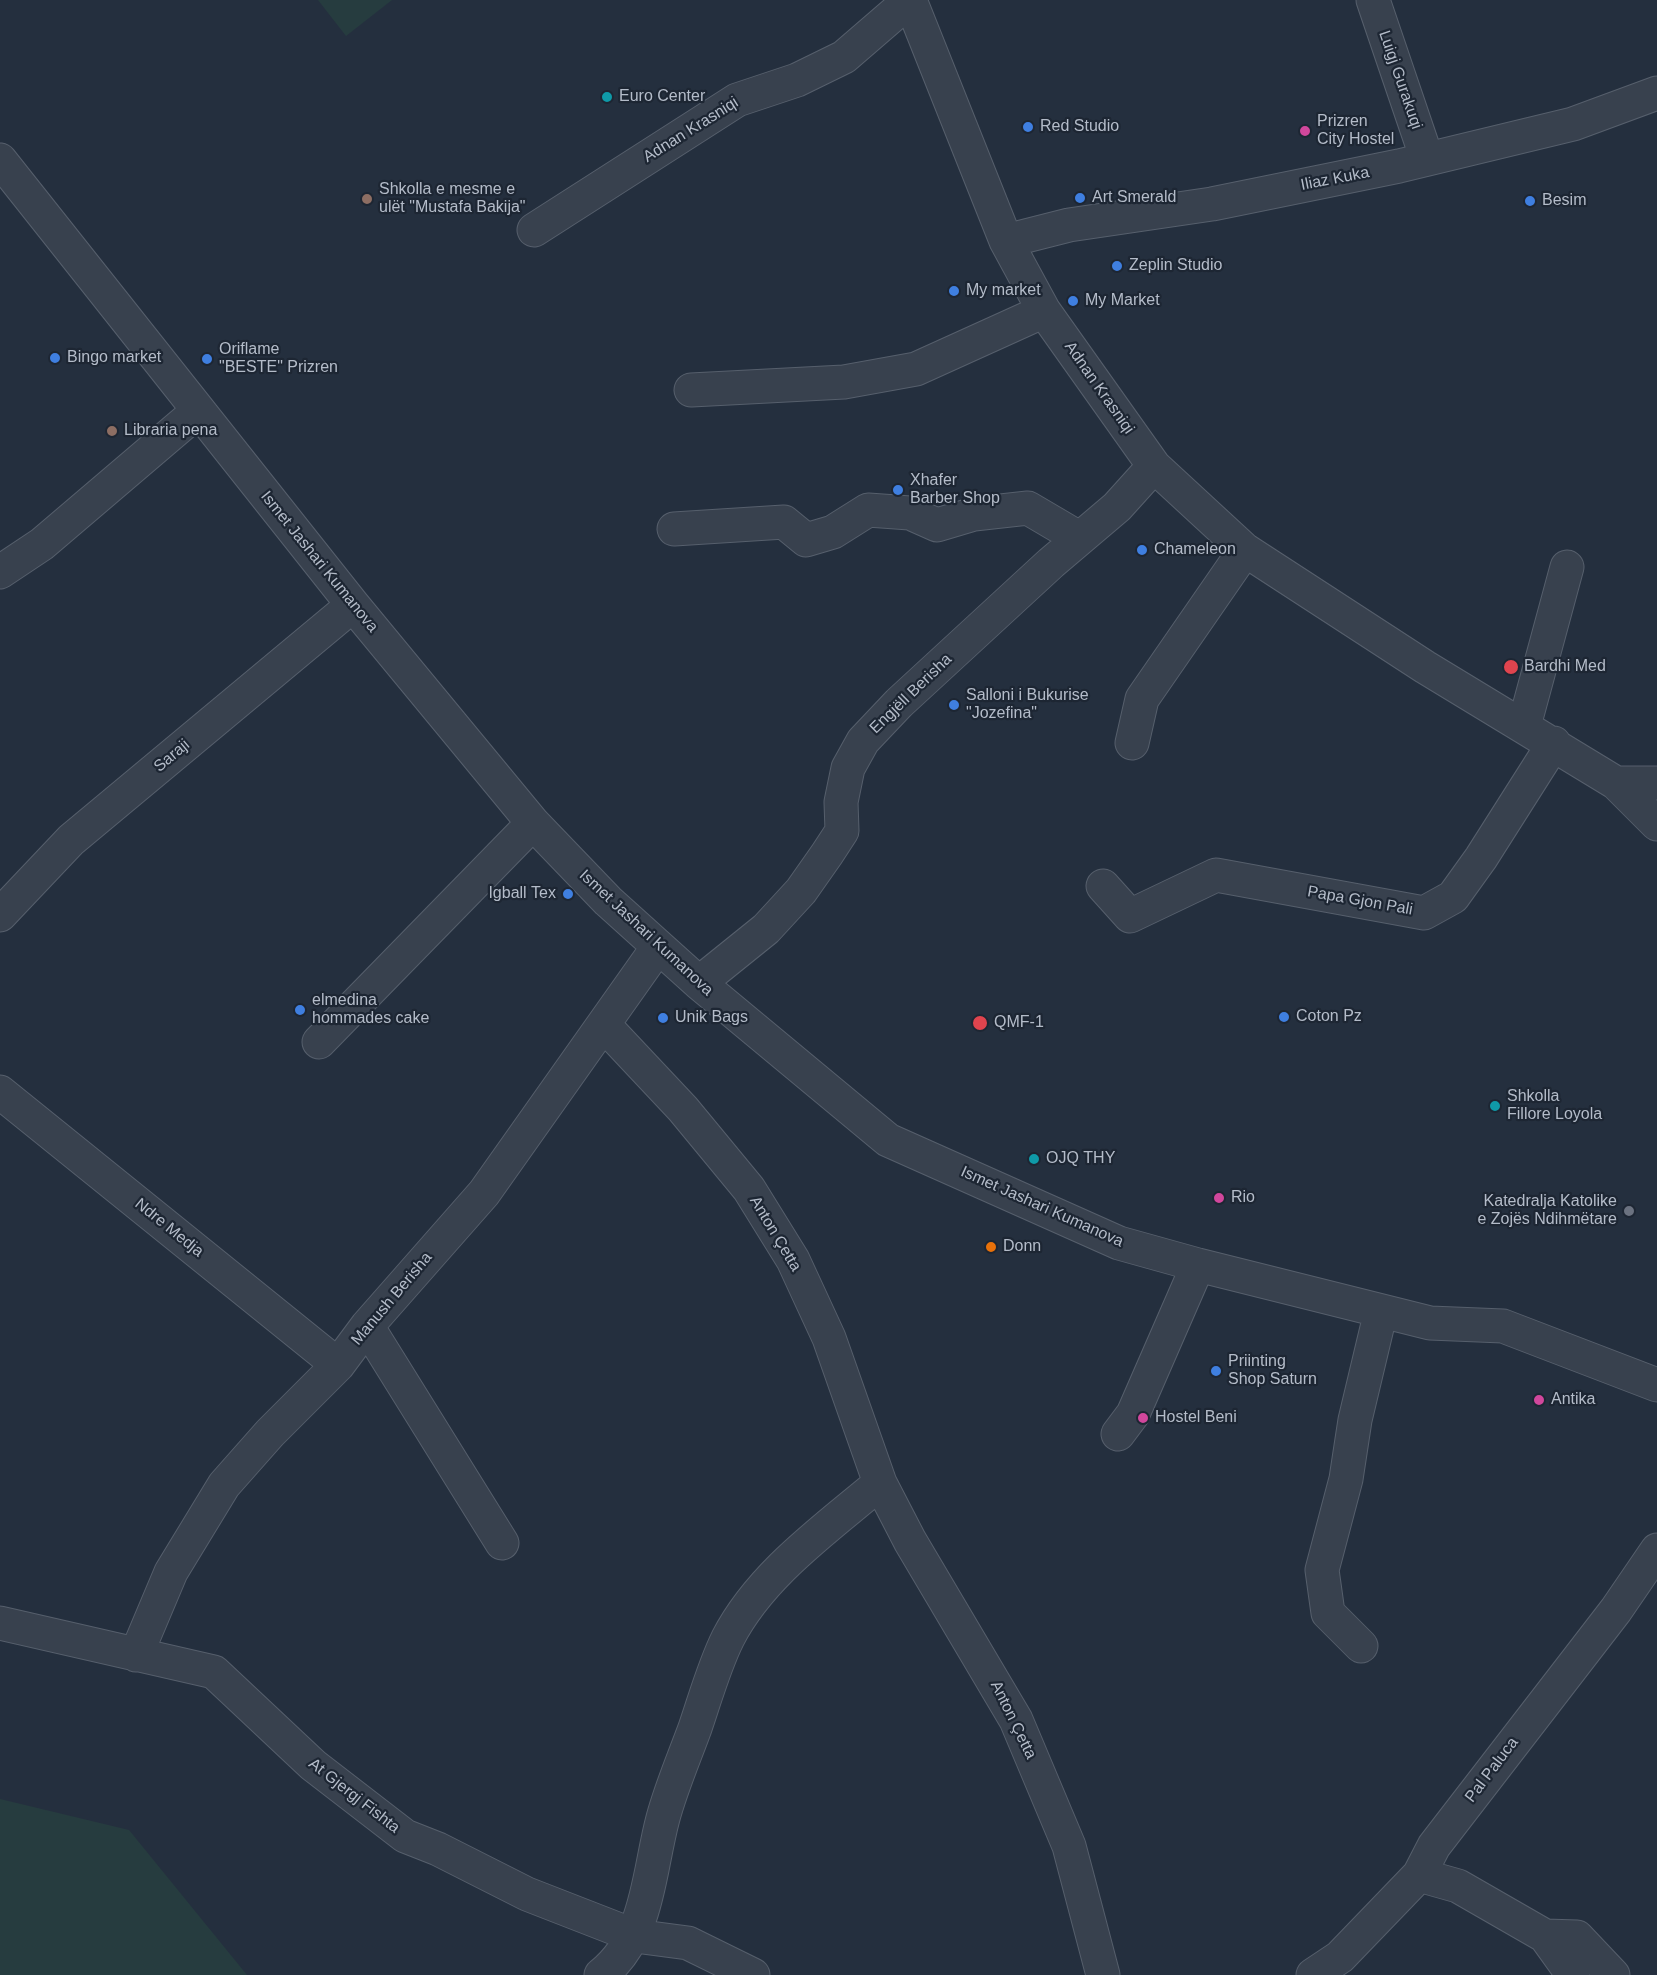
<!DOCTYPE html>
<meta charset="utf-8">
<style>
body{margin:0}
canvas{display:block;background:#242f3e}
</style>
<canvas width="1657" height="1975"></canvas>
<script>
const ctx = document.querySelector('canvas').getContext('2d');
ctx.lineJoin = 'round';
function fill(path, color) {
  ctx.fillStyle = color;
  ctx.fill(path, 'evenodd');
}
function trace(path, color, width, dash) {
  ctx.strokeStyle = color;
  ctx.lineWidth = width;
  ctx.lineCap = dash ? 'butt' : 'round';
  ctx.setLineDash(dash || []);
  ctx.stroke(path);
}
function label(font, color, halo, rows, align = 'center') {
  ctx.font = font + ' Helvetica,sans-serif';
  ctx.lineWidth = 4.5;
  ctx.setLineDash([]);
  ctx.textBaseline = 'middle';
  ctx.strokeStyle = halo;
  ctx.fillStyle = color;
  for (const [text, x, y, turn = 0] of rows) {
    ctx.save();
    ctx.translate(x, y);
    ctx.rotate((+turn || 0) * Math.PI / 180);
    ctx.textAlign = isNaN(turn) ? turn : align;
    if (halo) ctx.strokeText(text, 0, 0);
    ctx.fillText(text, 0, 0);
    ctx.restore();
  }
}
const green = new Path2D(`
 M318,0H392L346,36Z
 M0,1799L129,1830L247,1975H0Z`);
const minor = new Path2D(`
 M910,0L1006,241L1044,311L1154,466L1245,550L1425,667L1616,783H1657
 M1373,0L1427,159
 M0,160L353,605L533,823L608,901L699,983L888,1140L1119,1243L1198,1265L1430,1323L1503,1326L1657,1385
 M534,230L737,100L797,80L844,57L910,0
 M1006,241L1069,225L1212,204L1399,166L1573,124L1657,93
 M691,390L844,382L916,369L1044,311
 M674,529L784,522L806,540L833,532L868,510L910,513L937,525L974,514L1028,508L1079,538
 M0,572L42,544L198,411
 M1524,726L1567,567
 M1132,743L1142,699L1245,550
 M1616,783L1657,824
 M1103,886L1130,916L1216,875L1424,913L1453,897L1481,858L1554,743
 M0,915L71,840L353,605
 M699,983L766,929L801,891L827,854L842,831L841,802L848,768L863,741L899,703L1051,563L1117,507L1154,466
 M604,1025L683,1109L749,1189L793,1260L829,1338L880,1483L910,1541L1016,1720L1069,1846L1103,1975
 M319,1042L533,823
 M0,1092L338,1365
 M367,1326L502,1543
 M1118,1434L1133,1414L1198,1265
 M0,1623L214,1672L313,1765L405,1836L438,1849L527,1894L635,1936L688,1943L753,1975
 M1361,1646L1328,1613L1322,1570L1346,1479L1355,1420L1381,1311
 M136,1655L171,1572L224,1485L270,1433L338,1365L367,1326L484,1193L658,947
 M1419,1875L1458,1886L1545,1936L1573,1975
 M1545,1936L1577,1937L1613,1975
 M601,1975C649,1937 648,1874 663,1818C671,1788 684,1758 695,1728C705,1699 714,1666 728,1638C761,1574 827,1528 880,1483
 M1313,1975L1340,1957L1419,1875L1434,1846L1616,1610L1657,1550`);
const markers = [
 [607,97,6,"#0f9aa8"],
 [1028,127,6,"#3f7fe0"],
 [1305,131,6,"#d1479c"],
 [1080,198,6,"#3f7fe0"],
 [367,199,6,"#8d6e63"],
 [1530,201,6,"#3f7fe0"],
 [1117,266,6,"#3f7fe0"],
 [954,291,6,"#3f7fe0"],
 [1073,301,6,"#3f7fe0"],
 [55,358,6,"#3f7fe0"],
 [207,359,6,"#3f7fe0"],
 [112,431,6,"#8d6e63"],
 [898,490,6,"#3f7fe0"],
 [1142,550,6,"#3f7fe0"],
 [1511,667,8,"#e0444e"],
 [954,705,6,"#3f7fe0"],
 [568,894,6,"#3f7fe0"],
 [300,1010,6,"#3f7fe0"],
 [1284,1017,6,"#3f7fe0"],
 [663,1018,6,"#3f7fe0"],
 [980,1023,8,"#e0444e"],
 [1495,1106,6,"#0f9aa8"],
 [1034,1159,6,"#0f9aa8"],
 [1219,1198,6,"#d1479c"],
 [1629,1211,6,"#6b7280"],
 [991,1247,6,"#e8710a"],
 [1216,1371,6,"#3f7fe0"],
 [1539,1400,6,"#d1479c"],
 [1143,1418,6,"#d1479c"]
];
const streetNames = [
 ["Luigj Gurakuqi",1400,80,71],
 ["Adnan Krasniqi",691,130,-32],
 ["Iliaz Kuka",1335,179,-11],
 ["Adnan Krasniqi",1099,388,55],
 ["Ismet Jashari Kumanova",319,562,51],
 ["Engjëll Berisha",911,694,-44],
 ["Saraji",172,756,-40],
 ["Papa Gjon Pali",1360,901,10],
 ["Ismet Jashari Kumanova",646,933,43],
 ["Ismet Jashari Kumanova",1042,1207,24],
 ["Ndre Medja",169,1228,39],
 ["Anton Çetta",775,1234,59],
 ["Manush Berisha",392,1299,-50],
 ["Anton Çetta",1013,1720,64],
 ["Pal Paluca",1492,1770,-53],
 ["At Gjergj Fishta",354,1796,38]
];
const poiNames = [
 ["Euro Center",619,97],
 ["Prizren",1317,122],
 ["City Hostel",1317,140],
 ["Red Studio",1040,127],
 ["Shkolla e mesme e",379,190],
 ["ulët \"Mustafa Bakija\"",379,208],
 ["Art Smerald",1092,198],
 ["Besim",1542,201],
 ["Zeplin Studio",1129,266],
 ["My market",966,291],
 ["My Market",1085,301],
 ["Oriflame",219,350],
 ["\"BESTE\" Prizren",219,368],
 ["Bingo market",67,358],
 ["Libraria pena",124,431],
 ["Xhafer",910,481],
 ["Barber Shop",910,499],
 ["Chameleon",1154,550],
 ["Bardhi Med",1524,667],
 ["Salloni i Bukurise",966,696],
 ["\"Jozefina\"",966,714],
 ["Igball Tex",556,894,"right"],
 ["elmedina",312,1001],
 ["hommades cake",312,1019],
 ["Coton Pz",1296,1017],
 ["Unik Bags",675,1018],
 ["QMF-1",994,1023],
 ["Shkolla",1507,1097],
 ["Fillore Loyola",1507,1115],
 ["OJQ THY",1046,1159],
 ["Rio",1231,1198],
 ["Katedralja Katolike",1617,1202,"right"],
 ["e Zojës Ndihmëtare",1617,1220,"right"],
 ["Donn",1003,1247],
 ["Priinting",1228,1362],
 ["Shop Saturn",1228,1380],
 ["Antika",1551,1400],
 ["Hostel Beni",1155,1418]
];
fill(green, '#263c3f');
trace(minor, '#565f6c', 35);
trace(minor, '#38414e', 33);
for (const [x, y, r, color] of markers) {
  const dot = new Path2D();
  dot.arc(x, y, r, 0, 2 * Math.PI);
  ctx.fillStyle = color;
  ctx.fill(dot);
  trace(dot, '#1d2633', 2);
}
label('16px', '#b4bcc9', '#1d2633', streetNames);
label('16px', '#b4bcc9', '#1d2633', poiNames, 'left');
</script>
